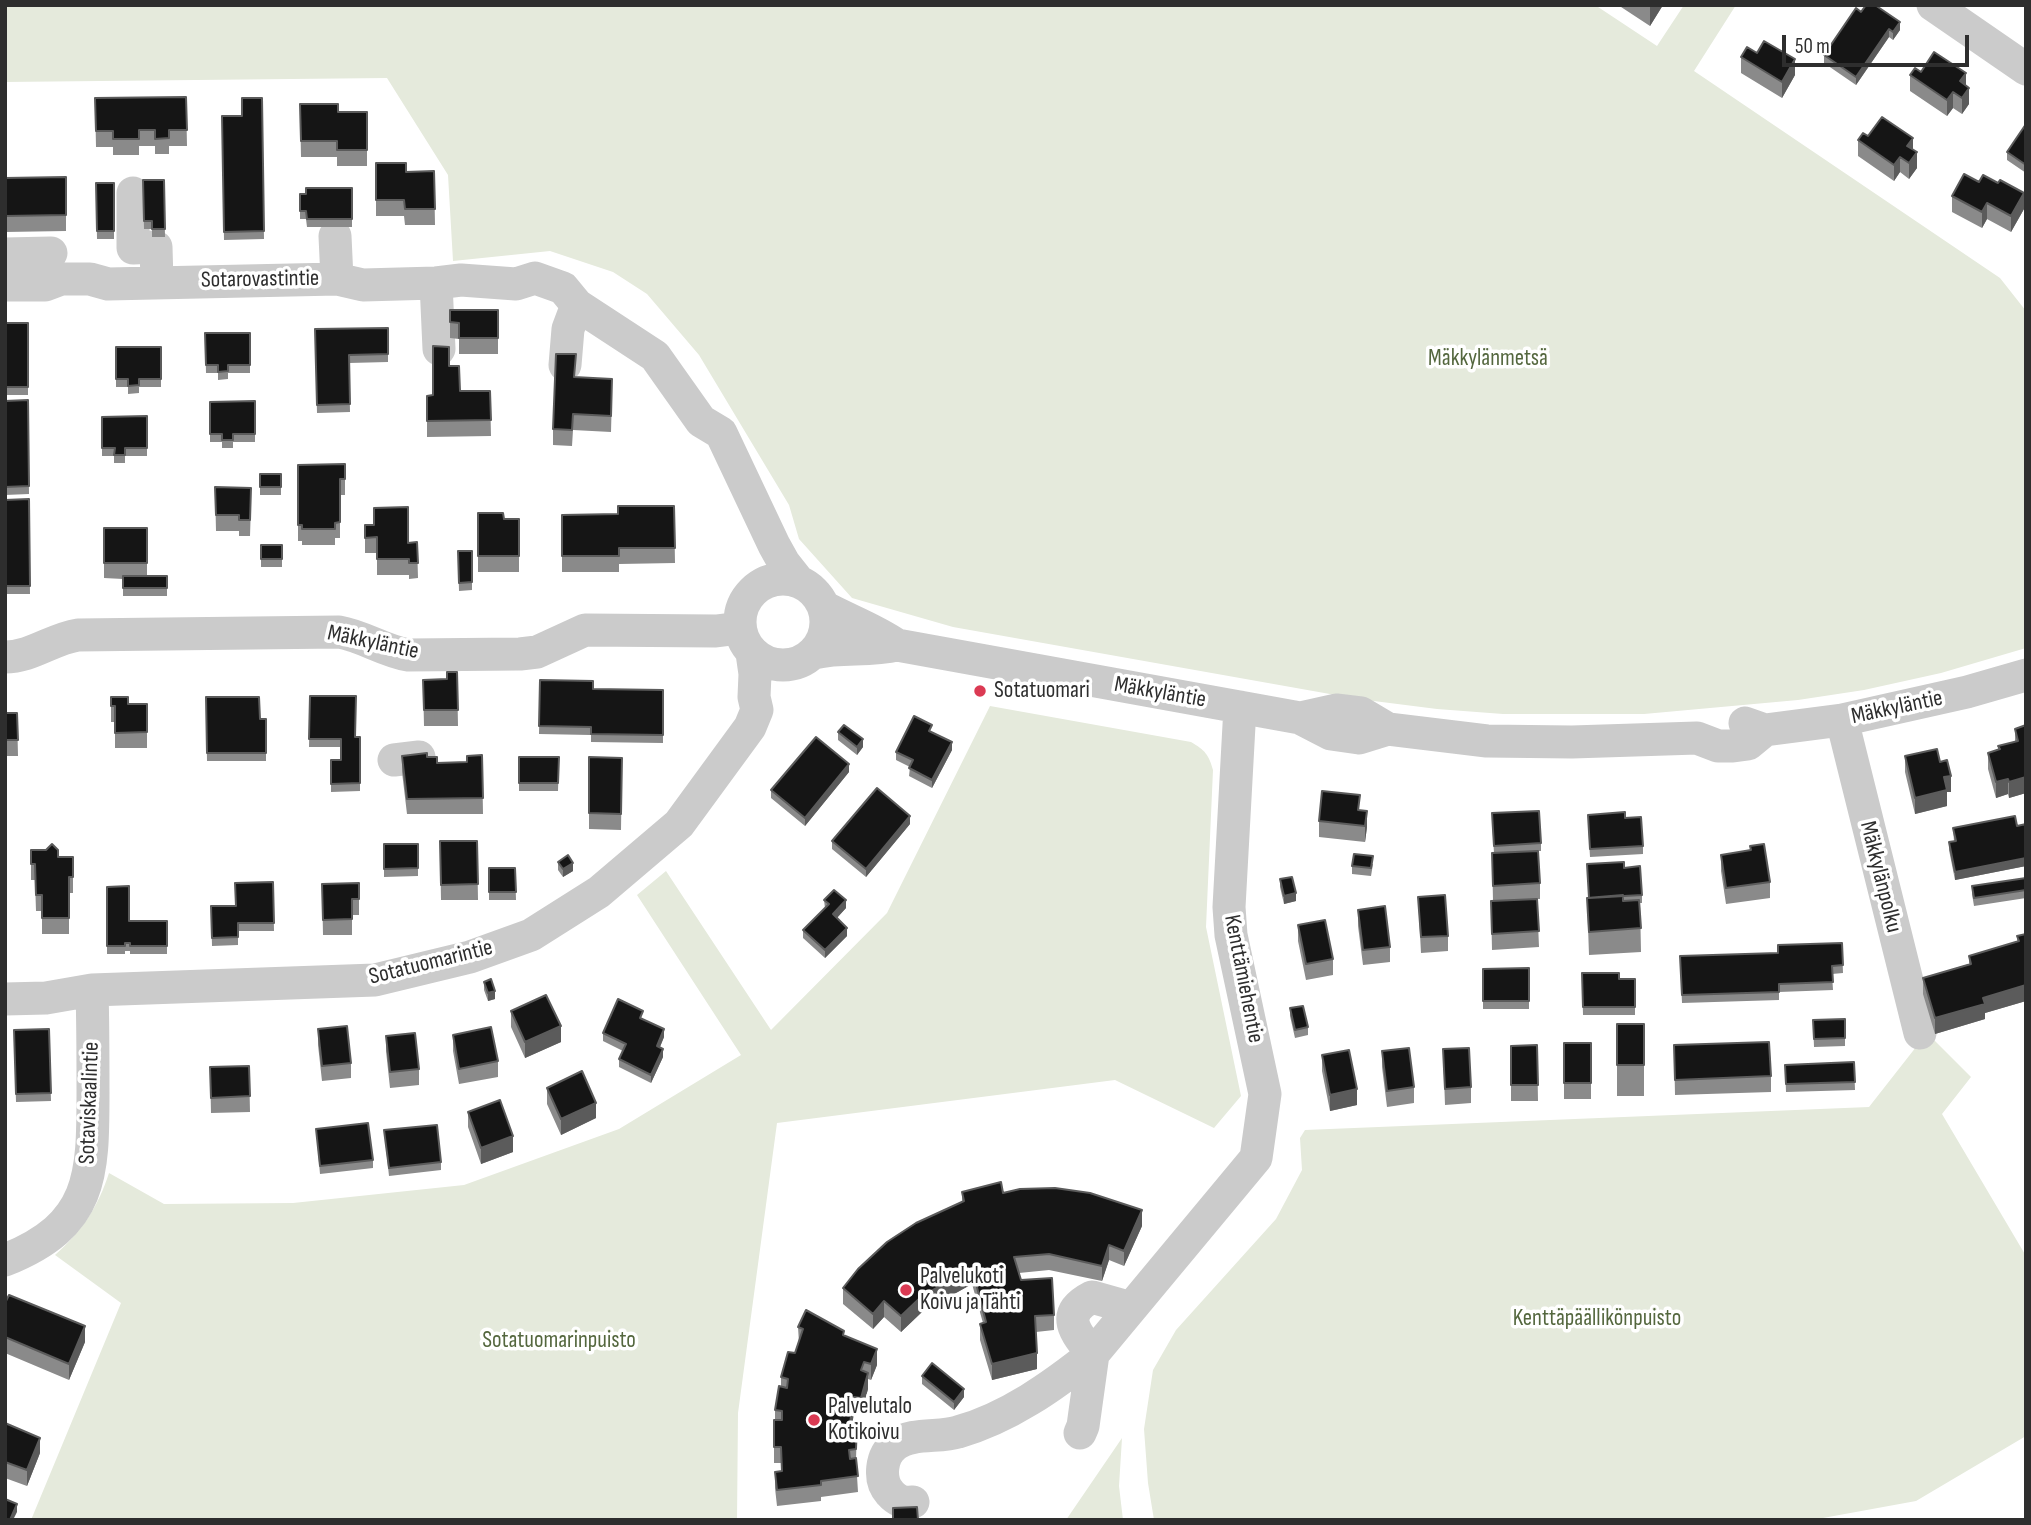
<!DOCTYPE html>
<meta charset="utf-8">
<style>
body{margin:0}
#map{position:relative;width:2031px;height:1525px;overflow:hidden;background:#fff;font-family:"Sofia Sans Condensed",sans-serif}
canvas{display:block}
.frame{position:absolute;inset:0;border:7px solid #2e2e2e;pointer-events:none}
.scale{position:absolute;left:1782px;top:35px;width:187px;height:32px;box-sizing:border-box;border:4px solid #2e2e2e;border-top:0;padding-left:9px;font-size:21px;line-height:24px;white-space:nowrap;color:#2e2e2e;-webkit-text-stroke:5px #fff;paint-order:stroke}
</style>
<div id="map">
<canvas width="2031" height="1525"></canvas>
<div class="frame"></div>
<div class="scale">50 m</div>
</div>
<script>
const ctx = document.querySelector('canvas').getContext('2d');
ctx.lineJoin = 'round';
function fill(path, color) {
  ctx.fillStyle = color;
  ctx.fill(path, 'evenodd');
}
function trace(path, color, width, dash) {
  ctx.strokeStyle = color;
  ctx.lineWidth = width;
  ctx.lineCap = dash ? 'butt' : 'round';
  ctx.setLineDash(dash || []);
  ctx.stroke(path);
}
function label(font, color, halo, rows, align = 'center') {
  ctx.font = font + ' "Sofia Sans Condensed",sans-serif';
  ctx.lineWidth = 7;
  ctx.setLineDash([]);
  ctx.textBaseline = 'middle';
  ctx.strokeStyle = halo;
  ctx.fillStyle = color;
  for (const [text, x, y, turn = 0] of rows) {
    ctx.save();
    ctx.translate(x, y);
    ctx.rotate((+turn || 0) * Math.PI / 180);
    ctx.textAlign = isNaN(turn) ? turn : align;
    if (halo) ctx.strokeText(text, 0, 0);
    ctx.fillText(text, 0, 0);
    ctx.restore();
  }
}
const green = new Path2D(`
 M5,5H1595L1657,46L1684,5H1736L1694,71L2000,278L2026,311V648L1941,673L1864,690L1798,700L1644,714H1503L1437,709L1358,699L953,627L852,598L799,539L789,505L699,355L647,294L613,272L550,251L453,261L448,175L387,78L5,82Z
 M990,706L1191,742C1205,750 1209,755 1213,770L1206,927L1241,1096L1214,1128L1115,1080L777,1123L738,1413L737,1520H31L121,1303L55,1255C82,1231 98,1207 109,1173L164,1204L293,1203L464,1185L619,1129L741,1055L637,895L666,871L771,1030L887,913Z
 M1927,1033L1971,1077L1942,1114L2026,1256V1436L1916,1501L1812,1520H1154L1148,1483L1144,1429L1153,1370L1176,1330L1276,1219L1302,1170L1300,1138L1305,1130L1869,1107Z
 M1122,1438L1119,1486L1123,1520H1066Z`);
const minor = new Path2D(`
 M1933,5L2026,69
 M133,193V248L156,247L157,282
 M335,236L337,279
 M5,254L51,253
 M436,283L439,349
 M5,285H45L61,279H90L108,284L337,279L363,285L436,283L461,280L516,284L535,278L563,288L577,305L655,356L701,421L721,433L774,545L784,563L799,582
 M565,365L568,329L577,305
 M740 622a43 43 0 1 1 86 0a43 43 0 1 1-86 0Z
 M824,607C848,620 874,629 897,645
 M814,653C843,646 868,652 897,645L1300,718L1331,734L1359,738L1388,729
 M5,657C32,657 52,639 78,635L339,632C363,636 384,651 408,655L520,654L537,652L585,630L716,631L740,628
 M1300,718L1336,710L1361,713L1388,729L1487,741L1572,742L1697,738L1718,746H1733L1748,744L1765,730
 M1842,720L1920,1033
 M1745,723L1765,730L1842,720L1967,692L2026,675
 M394,760L419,757
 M5,999L46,998L92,990L375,980L470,957L531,935L599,892L679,824L750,727L757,710L754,697L755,674L752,653
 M5,1260C93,1225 93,1176 93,1092C93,1058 93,1024 92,990
 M1080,1433L1083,1426L1093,1354C1075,1333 1059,1314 1092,1297L1131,1308
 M913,1502C903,1503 897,1501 890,1493C878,1480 881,1455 895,1445C912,1432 939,1438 958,1432C1008,1418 1053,1386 1093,1354L1256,1158L1265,1094L1231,935L1229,907L1240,707`);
const wall = new Path2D(`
 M1618,5H1663L1650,26Z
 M1861,12L1900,30L1893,40L1889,37L1856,85L1824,63V55Z
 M1741,57L1795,75L1782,98L1741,73Z
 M1921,72L1966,85L1969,104L1962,114L1953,108L1947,116L1910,91V75Z
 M186,97L187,146H169V154H155V146H139V155H113V147H96L95,98Z
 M262,98L264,239L224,240L222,116H242Z
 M300,104L338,112H367V166H337V157H301Z
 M2026,124V173L2007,160V152Z
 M1868,136L1913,150L1917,168L1909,179L1900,172L1894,181L1858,156V140Z
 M376,163L406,172L434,171L435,225H405L404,216H376Z
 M66,177V231L5,232V178Z
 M143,180H164L165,237H152V229H144Z
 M96,183H114V239H97Z
 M352,188V227H307L306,219H300V194Z
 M1952,196L2024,209L2011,232L1987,219L1982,228L1952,212Z
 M450,310H498V354H459V339L450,338Z
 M5,323H28V395H5Z
 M388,328V362L349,363L350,412L317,413L315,329Z
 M205,333H250V373H228V379L218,380V373H206Z
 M116,347H161V387H139V393L128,394V387H116Z
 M449,366L460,391H490L491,436L427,437V396L433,395Z
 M575,377L612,395L611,432L573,430L572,446L553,445V429Z
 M28,400L29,494L5,495V401Z
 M255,401V442H233V448H222V442H210V402Z
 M147,416V456H125V463H114V456H102V417Z
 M345,464V495H340V538H335V545H302V541H298V465Z
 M260,474H281V495H260Z
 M215,487L251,504L250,536H239V531H216Z
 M29,499L30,594H5V500Z
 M674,506L675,563L619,564V572H562V515L618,514Z
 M478,513L504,519H519V572H478Z
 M374,525L408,543L417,542L418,578L409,579V575H377V553H365V538Z
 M104,528H147V576H167V596H123V579L104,578Z
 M261,545H282V567H261Z
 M458,551H472V590L459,591Z
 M457,672L458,726H424L423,680L447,679Z
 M540,680L593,689L663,690V743L591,742V735L539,734Z
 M310,696L355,737H360V791L331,792V760H341V747H309Z
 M111,697L128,704H147V748H115V722H111Z
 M206,697L260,719H266V761H207Z
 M5,713H17L18,756H5Z
 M2026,725V793L2009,798L2008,794L1996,798L1988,769V753L1998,750V746L2015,742V729Z
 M838,732L863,747L857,755L838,740Z
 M932,732L952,750L932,788L909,776L910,767L896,760V752Z
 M482,755L483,814H407L402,772V756L427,757L437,763L467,762Z
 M1905,756L1940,762L1951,792H1947V806L1915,814L1905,772Z
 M519,757H559L558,791H519Z
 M589,757L622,758L621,830L589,829Z
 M849,772L805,826L771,798V790Z
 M1360,810L1367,827L1365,842L1319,837V821Z
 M1625,818L1643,846V854L1590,857L1588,823Z
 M1492,821L1541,843V851H1538L1540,883V899H1537L1539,947L1492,950L1491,901H1493L1492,853H1494Z
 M910,824L866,877L832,849V841Z
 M2026,824V866L1955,880L1949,850V842L1954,841L1953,828L2017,826Z
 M440,841H477L478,900H441Z
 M384,844H418V876L384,877Z
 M1750,846L1770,882V898L1726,904L1721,871V855L1750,850Z
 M31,850L58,857H73V893H69V934H42V911H36L35,880H31Z
 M558,862L573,871L563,877L558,870Z
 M1373,864L1371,876L1352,874V866Z
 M489,868H515L516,900H489Z
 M1624,868L1642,895V903H1640L1641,952L1589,955L1587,898H1589Z
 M2026,878V898L1974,906L1972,894V886Z
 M1280,879L1296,901L1284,904L1280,887Z
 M273,882L274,931H238V945L212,946L211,906H236Z
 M359,883V915H352V935H323L322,884Z
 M107,887L129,921H167V954H130V951H125V954H107Z
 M1418,897L1448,936V951L1421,953Z
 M824,900L846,908L837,918L847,936L825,958L803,938V930L825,908Z
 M1358,910L1390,947V962L1363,965L1358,926Z
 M1298,925L1333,959V975L1306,980L1298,941Z
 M2026,934V1001L1985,1013V1019L1935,1034L1923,994V978L1969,964V956L2017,942V936Z
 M1842,943L1843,973L1832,974L1833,990L1779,992V1000L1682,1003L1680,956L1778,953Z
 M1529,968V1009H1483V969Z
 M1582,973L1619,979H1635V1015H1583Z
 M484,982L495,999L488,1001L484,990Z
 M1290,1008L1308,1027V1035L1295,1038L1290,1016Z
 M511,1011L561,1042L525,1058L511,1027Z
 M643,1019L664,1037L660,1047L663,1057L651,1083L619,1067V1059L623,1051L603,1041V1033Z
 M1845,1019V1046L1814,1047L1813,1020Z
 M1617,1024H1644V1096H1617Z
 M49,1029L51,1101L16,1102L14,1030Z
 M318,1029L351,1063V1078L322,1081L318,1045Z
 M453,1035L498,1061V1077L459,1084L453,1051Z
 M386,1036L419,1069V1085L390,1088L386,1051Z
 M1564,1043H1591V1099H1564Z
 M1537,1045L1538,1101H1511V1046Z
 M1674,1045L1771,1076V1092L1675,1095Z
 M1443,1049L1471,1087V1103L1445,1105Z
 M1382,1051L1414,1087V1103L1387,1107L1382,1067Z
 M1322,1055L1357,1105L1330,1111L1322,1071Z
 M1854,1062L1855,1090L1786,1092L1785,1065Z
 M249,1066L250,1112L211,1113L210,1067Z
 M547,1088L596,1118L561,1135L547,1104Z
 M468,1112L513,1152L481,1164L468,1127Z
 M316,1129L373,1160V1168L320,1174Z
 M384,1130L441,1162V1170L389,1176Z
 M962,1192L1003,1193L1142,1226L1124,1266L1109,1260L1102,1281L1049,1270L1019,1273L1021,1280L1054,1315V1330L1036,1332L1037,1369L992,1380L980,1340V1324L983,1323L972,1284L922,1312L901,1332L884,1317L873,1329L843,1304V1288L962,1202Z
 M5,1303L85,1342L69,1380L5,1353Z
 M798,1327L844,1336L877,1365L871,1380L868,1379V1389L861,1414L854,1413L852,1423H857L856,1460L858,1492L821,1497V1501L777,1506L775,1488V1472H781V1463H774V1420H775V1410L781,1387V1377L795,1353L799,1343Z
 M922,1376L964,1397L954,1410L922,1384Z
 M5,1423L40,1453L27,1486L5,1478Z`);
const shadedWall = new Path2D(`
 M1650,5H1663L1650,26Z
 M1900,22V30L1893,40V32Z
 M1889,29V37L1856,85V77Z
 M1795,59V75L1782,98V82Z
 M1966,73V89L1960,81Z
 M1969,88V104L1962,114V98Z
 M1953,92V108L1947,116V100Z
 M1913,138V153L1907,162V146Z
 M1917,152V168L1909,179V163Z
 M1900,157V172L1894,181V165Z
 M2024,193V209L2011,232V216Z
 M1987,203V219L1982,228V212Z
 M863,739V747L857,755V747Z
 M952,742V750L932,788V780Z
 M849,764V772L805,826V818Z
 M1951,776V792H1947V806L1915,814V798L1944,777Z
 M2026,777V793L2009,798V782Z
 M2008,779V794L1996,798V782Z
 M1367,811V827L1365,842V826Z
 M910,816V824L866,877V869Z
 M2026,858V866L1955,880V872Z
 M573,863V871L563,877V869Z
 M1296,893V901L1284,904V896Z
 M846,900V908L833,922V914Z
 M847,928V936L825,958V950Z
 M2026,985V1001L1985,1013V1019L1935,1034V1018L1983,998Z
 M495,991V999L488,1001V993Z
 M561,1026V1042L525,1058V1042Z
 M664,1029V1037L657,1054V1046Z
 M663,1049V1057L651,1083V1075Z
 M1357,1089V1105L1330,1111V1095Z
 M596,1103V1118L561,1135V1119Z
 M513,1136V1152L481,1164V1148Z
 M1142,1210V1226L1124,1266V1251Z
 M1109,1245V1260L1102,1281V1266Z
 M972,1268V1284L922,1312L901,1332V1316L922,1296Z
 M884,1301V1317L873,1329V1314Z
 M85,1326V1342L69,1380V1364Z
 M877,1349V1365L871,1380V1364Z
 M1037,1353V1369L992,1380V1364Z
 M868,1373V1389L861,1414V1398Z
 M964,1389V1397L954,1410V1402Z
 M854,1397V1413L850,1439V1423Z
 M40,1438V1453L27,1486V1470Z
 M17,1504V1512L13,1520H10Z`);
const building = new Path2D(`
 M1866,5H1875L1900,22L1893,32L1889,29L1856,77L1824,55L1856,8L1861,12Z
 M1764,41L1795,59L1782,82L1741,57L1747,47L1757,53Z
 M1934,52L1966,73L1960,81L1969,88L1962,98L1953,92L1947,100L1910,75L1915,68L1921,72Z
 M186,97L187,130H169V138L155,139V130H139V139H113V131H96L95,98Z
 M242,98H262L264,231L224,232L222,116H242Z
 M300,104H338V112H367V150H337V141H301Z
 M1882,117L1913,138L1907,146L1917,152L1909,163L1900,157L1894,165L1858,140L1863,133L1868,136Z
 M2026,124V165L2007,152Z
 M376,163H406V172L434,171L435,209H405L404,200H376Z
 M1964,174L1979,182L1983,175L1998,183L2000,180L2024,193L2011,216L1987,203L1982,212L1952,196Z
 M66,177V215L5,216V178Z
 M143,180H164L165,229H152V221H144Z
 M96,183H114V231H97Z
 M306,188H352V219H307L306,211H300V194H306Z
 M450,310H498V338H459V323L450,322Z
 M5,323H28V387H5Z
 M388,328V354L349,355L350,404L317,405L315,329Z
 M205,333H250V365H228V371L218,372V365H206Z
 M433,346L449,347V366H459L460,391H490L491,420L427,421V396L433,395Z
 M116,347H161V379H139V385L128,386V379H116Z
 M556,354H576L574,377L612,379L611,416L573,414L572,430L553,429Z
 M28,400L29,486L5,487V401Z
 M255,401V434H233V440H222V434H210V402Z
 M147,416V448H125V455H114L115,448H102V417Z
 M345,464V479H340V522L335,523V529H302V525H298V465Z
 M260,474H281V487H260Z
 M215,487L251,488L250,520H239V515H216Z
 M29,499L30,586H5V500Z
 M618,506H674L675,548H619V556H562V515L618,514Z
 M408,507V543L417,542L418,563H409V559H377V537L365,538V525H374V508Z
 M478,513H503L504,519H519V556H478Z
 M104,528H147V563H104Z
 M261,545H282V559H261Z
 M458,551H472V582L459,583Z
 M123,576H167V588H123Z
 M447,672H457L458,710H424L423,680L447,679Z
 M540,680L593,681V689L663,690V735L591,734V727L539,726Z
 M310,696H356L355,737H360V783L331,784V760H341V739H309Z
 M111,697H128V704H147V732L115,733V706H111Z
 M206,697H259L260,719H266V753H207Z
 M5,713H17L18,740H5Z
 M914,716L932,725L929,731L952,742L932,780L909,768L913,760L896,752Z
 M844,725L863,739L857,747L838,732Z
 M2026,725V777L2009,782L2008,779L1996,782L1988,753L2000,749L1998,746L2018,741L2015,729Z
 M816,737L849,764L805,818L771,790Z
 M1937,749L1940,762L1947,760L1951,776L1944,777L1947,790L1915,798L1905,756Z
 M427,753V757H437V763L467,762V756L482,755L483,798L407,799L402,756Z
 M519,757H559L558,783H519Z
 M589,757L622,758L621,814L589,813Z
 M877,788L910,816L866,869L832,841Z
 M1322,791L1360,795L1358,810L1367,811L1365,826L1319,821Z
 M1539,811L1541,843L1494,846L1492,813Z
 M1625,812V818L1641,817L1643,846L1590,849L1588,815Z
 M2015,816L2017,826L2026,824V858L1955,872L1949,842L1956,841L1953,828Z
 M440,841H477L478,884L441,885Z
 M52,844L58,850V857H73V877H69V918H42V895H36L35,864H31V850H46Z
 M384,844H418V868L384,869Z
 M1764,844L1770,882L1726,888L1721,855L1751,850L1750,846Z
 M1538,851L1540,883L1493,886L1492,853Z
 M1354,854L1373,856L1371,868L1352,866Z
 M568,855L573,863L563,869L558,862Z
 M1624,862V868L1640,866L1642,895L1589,898L1587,864Z
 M489,868H515L516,892H489Z
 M1292,877L1296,893L1284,896L1280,879Z
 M2026,878V890L1974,898L1972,886Z
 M273,882L274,923H238V937L212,938L211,906H236L235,883Z
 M359,883V899H352V919L323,920L322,884Z
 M129,886V921H167V946H130V943H125V946H107V887Z
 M834,890L846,900L833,914L847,928L825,950L803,930L829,904L824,900Z
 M1445,895L1448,936L1421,937L1418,897Z
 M1623,895V901L1639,900L1641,928L1589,932L1587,898Z
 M1537,899L1539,931L1492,934L1491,901Z
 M1385,906L1390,947L1363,950L1358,910Z
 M1325,920L1333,959L1306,964L1298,925Z
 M2026,934V985L1983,998L1985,1004L1935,1018L1923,978L1971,964L1969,956L2019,941L2017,936Z
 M1842,943L1843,965L1832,966L1833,982L1779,984V992L1682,995L1680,956L1778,953V945Z
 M1529,968V1001H1483V969Z
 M1582,973H1619V979H1635V1007H1583Z
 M491,979L495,991L488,993L484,982Z
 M546,995L561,1026L525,1042L511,1011Z
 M618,999L643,1011L640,1018L664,1029L657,1046L663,1049L651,1075L619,1059L626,1044L603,1033Z
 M1303,1006L1308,1027L1295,1030L1290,1008Z
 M1845,1019V1038L1814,1039L1813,1020Z
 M1617,1024H1644V1065H1617Z
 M347,1026L351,1063L322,1066L318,1029Z
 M491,1027L498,1061L459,1069L453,1035Z
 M49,1029L51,1093L16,1094L14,1030Z
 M415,1033L419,1069L390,1072L386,1036Z
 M1769,1042L1771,1076L1675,1080L1674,1045Z
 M1564,1043H1591V1083H1564Z
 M1537,1045L1538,1085H1511V1046Z
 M1409,1048L1414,1087L1387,1091L1382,1051Z
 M1469,1048L1471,1087L1445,1089L1443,1049Z
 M1349,1050L1357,1089L1330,1095L1322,1055Z
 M1854,1062L1855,1082L1786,1084L1785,1065Z
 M249,1066L250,1096L211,1098L210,1067Z
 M582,1071L596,1103L561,1119L547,1088Z
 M500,1100L513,1136L481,1148L468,1112Z
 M368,1123L373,1160L320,1166L316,1129Z
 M437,1125L441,1162L389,1168L384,1130Z
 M1001,1182L1003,1193L1020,1189L1055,1188L1090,1193L1142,1210L1124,1251L1109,1245L1102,1266L1049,1254L1014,1257L1021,1280L1052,1278L1054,1315L1035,1316L1037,1353L992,1364L980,1324L986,1322L972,1268L922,1296L901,1316L884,1301L873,1314L843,1288L858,1269L887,1242L916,1223L964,1201L962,1192Z
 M9,1295L85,1326L69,1364L5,1337V1303Z
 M806,1310L844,1331L843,1335L877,1349L871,1364L864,1362L861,1370L868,1373L861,1398L854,1397L850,1423H857L856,1449L849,1450L850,1459L856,1458L858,1476L821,1481V1485L777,1490L775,1472L782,1471L781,1447H774V1420H782V1411L775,1410L779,1386L787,1388L788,1379L781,1377L788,1352L795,1353L803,1329L798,1327Z
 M932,1363L964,1389L954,1402L922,1376Z
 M5,1423L40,1438L27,1470L5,1462Z
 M5,1499L17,1504L10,1520H5Z
 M917,1507L918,1520H893V1508Z`);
const markers = [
 [980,691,7,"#db3a53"],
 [906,1290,7,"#db3a53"],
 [814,1420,7,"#db3a53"]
];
const streetNames = [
 ["Sotarovastintie",260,280,-1],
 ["Mäkkyläntie",373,643,12],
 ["Mäkkyläntie",1160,693,10],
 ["Mäkkyläntie",1897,708,-12],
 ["Mäkkylänpolku",1880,877,76],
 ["Sotatuomarintie",431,963,-14],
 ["Kenttämiehentie",1243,979,79],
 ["Sotaviskaalintie",90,1103,-88]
];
const parkNames = [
 ["Mäkkylänmetsä",1488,359],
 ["Kenttäpäällikönpuisto",1597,1319],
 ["Sotatuomarinpuisto",559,1341]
];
const poiNames = [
 ["Sotatuomari",994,691],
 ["Palvelukoti",920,1277],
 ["Koivu ja Tähti",920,1303],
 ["Palvelutalo",828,1407],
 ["Kotikoivu",828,1433]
];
fill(green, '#e5eadc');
trace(minor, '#cbcbcb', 33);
fill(wall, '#8a8a8a');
fill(shadedWall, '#5b5b5b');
fill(building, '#151515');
trace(building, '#5b5b5b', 2);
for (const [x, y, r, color] of markers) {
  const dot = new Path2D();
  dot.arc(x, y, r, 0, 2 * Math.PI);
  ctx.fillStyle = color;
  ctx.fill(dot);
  trace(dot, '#fff', 2.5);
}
label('23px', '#2e2e2e', '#fff', streetNames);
label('23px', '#54673e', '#fff', parkNames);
label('23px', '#2e2e2e', '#fff', poiNames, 'left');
</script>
